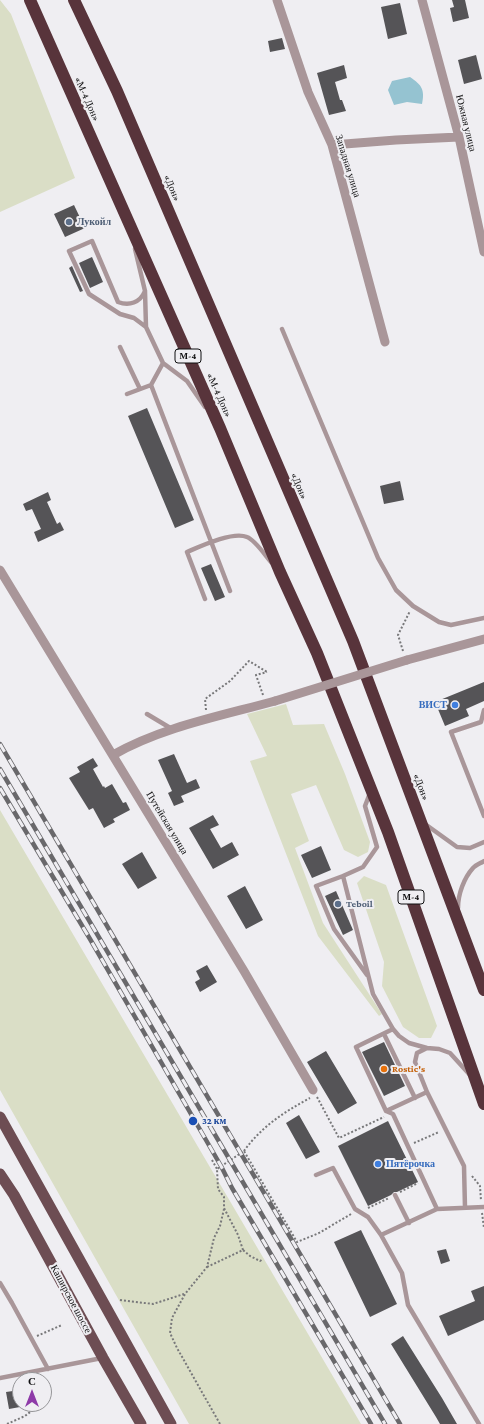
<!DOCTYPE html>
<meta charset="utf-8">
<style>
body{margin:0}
#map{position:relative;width:484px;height:1424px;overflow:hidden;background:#efeef2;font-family:"Crimson Pro",serif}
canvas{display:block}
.north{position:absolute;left:12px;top:1372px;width:40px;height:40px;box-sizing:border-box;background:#efeef2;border:1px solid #959598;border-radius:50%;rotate:0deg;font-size:11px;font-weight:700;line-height:16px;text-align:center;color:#0f0f10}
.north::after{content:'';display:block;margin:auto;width:14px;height:18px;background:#8e3aa8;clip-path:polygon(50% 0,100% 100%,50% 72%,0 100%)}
</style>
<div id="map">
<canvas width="484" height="1424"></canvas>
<div class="north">С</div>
</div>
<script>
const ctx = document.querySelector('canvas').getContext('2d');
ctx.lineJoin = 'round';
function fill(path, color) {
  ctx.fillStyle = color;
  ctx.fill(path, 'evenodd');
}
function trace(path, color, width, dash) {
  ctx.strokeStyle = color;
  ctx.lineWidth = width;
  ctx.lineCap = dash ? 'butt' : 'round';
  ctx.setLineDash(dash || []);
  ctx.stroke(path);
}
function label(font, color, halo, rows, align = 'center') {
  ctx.font = font + ' "Crimson Pro",serif';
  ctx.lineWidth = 4;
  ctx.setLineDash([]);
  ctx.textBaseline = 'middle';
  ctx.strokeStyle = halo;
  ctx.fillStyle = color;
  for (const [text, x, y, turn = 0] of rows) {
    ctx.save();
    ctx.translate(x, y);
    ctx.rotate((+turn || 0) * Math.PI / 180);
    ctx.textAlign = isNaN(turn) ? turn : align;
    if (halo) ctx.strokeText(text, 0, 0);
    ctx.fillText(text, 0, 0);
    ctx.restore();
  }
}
const green = new Path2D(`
 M0,0L11,14L75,178L0,212Z
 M286,704L293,725L324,724L345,774L370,842L368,852L358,857L344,850L316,785L291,794L309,841L295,848L323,923L382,1014L379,1016L318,936L250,761L267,756L247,714Z
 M0,810L361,1424H189L0,1090Z
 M364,876L386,885L437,1026L431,1038H419L403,1027L382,986L384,962L357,883Z`);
const water = new Path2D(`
 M410,77C422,85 425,90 422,104L407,102L394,105L388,90L392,81Z`);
const building = new Path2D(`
 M452,0H465L469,18L453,22L450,8L454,7Z
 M400,3L407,34L388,39L381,7Z
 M282,38L285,49L270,52L268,41Z
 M476,55L482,79L464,84L458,60Z
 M344,65L347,78L335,82L340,100H342L346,111L329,115L317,73Z
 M74,205L85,228L65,237L54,214Z
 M92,257L103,282L90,288L79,263Z
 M72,266L83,291L80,292L69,268Z
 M147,408L194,520L175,528L128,416Z
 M400,481L404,500L384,504L380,486Z
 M48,492L51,500L47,502L57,524L60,522L64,530L38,542L34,532L41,529L32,509L26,511L23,504Z
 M211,564L225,597L215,601L201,568Z
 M484,682V701L466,709L469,716L445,726L435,702Z
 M174,754L187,783L196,779L200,788L181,796L184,802L174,806L168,793L172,791L158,760Z
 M93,758L98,766L93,769L103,787L104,786L105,788L112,784L123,803L126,802L130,810L113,819L115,822L104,828L93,808L89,810L69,778L80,772L77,767Z
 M213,815L219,825L210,829L221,848L232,842L239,855L213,869L189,828Z
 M321,846L331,870L312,878L301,855Z
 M142,852L157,878L138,889L122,864Z
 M245,886L263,920L246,929L227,896Z
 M336,891L353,930L343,935L325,896Z
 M207,965L217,982L200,992L195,982L200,979L196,971Z
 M384,1042L405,1086L384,1096L362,1052Z
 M326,1051L357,1103L338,1114L307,1062Z
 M299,1115L320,1152L306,1159L286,1123Z
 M388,1121L418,1182L397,1192H394L391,1195L368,1206L338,1146Z
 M361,1230L397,1304L370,1317L334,1242Z
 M446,1249L450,1261L441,1264L437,1251Z
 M484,1286V1320L448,1336L439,1316L475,1301L471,1291Z
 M403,1336L442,1398L457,1424H440L436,1417L391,1344Z
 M20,1390V1407L9,1409L6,1392Z`);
const path = new Path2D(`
 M403,651L398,635L410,611
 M263,695L256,675L267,672
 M206,710L205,699L230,681L249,661L267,672
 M317,1097L339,1138L384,1117
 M414,1143L439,1132
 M244,1151C261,1127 284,1112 310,1098
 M212,1160L217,1169
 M472,1176L480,1186L481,1201
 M400,1192L418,1183
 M368,1208L389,1198
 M482,1213L484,1228
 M243,1250L238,1235L224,1208V1197L218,1189L217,1169L244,1151L297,1242L319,1233L351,1214
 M207,1267L243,1250L250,1256L260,1261L263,1259
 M120,1300L153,1304L184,1294
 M37,1336L62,1325
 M7,1424L25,1416L34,1409L35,1404
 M220,1424L177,1348L170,1333L172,1318L185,1294L207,1267L214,1238L220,1226L224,1209`);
const service = new Path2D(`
 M135,249L145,291L146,327L163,363L187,381L205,407
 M145,291C140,303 129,306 118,302L92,241L69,251L89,294L120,314L134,318L146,327
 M282,329L378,558L396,590L413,606L439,622L451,625L484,618
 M120,347L140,389
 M151,385L230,591
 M127,394L151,385L163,363
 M205,599L187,552C201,546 233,531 247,537C255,540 265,555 271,562
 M484,710L481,722L451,732L484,816
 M147,714L172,729
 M370,793L365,806L377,847L363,867L343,876L373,994L393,1029L399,1036L409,1043L427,1048L439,1049L450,1053L470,1075
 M425,824L457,847L470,848L484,842
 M343,876L316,886L334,929L367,975
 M458,908C458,894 464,878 473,868C476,865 481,863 484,861
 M393,1029L356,1047L386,1111L393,1114L437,1209
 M384,1034L415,1098
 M427,1092L464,1166L465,1208
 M386,1111L427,1092L415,1062L417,1053L427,1048
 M316,1175L333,1168L355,1209L368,1217L381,1235
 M395,1195L409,1223
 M0,1283L12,1303L48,1369
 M0,1378L102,1358
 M479,1424L408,1305L402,1273L381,1235L437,1209L484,1207`);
const minor = new Path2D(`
 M277,0L308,92L332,145L385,342
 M422,0L459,137L484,252
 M332,145L396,140L459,137
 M0,570L244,971L313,1090
 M407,660L484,639
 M113,755C162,727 221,716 275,701`);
const primary = new Path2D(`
 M0,1117L171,1424
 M0,1174L14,1195L103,1358L141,1424`);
const motorway = new Path2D(`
 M30,0L220,428L280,572L317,653L388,832L484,1104
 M74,0L117,91L353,641L484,990`);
const rail = new Path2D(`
 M0,744L400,1424
 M0,769L385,1424
 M0,788L90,939L221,1166L232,1188L371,1424`);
const minorBridge = new Path2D(`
 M275,701L407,660`);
const markers = [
 [69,222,4,"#5c6f8a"],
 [455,705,4,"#3f7fe0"],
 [338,904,4,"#5c6f8a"],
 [384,1069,4,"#e8710a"],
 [193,1121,5,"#1a4fb4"],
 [378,1164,4,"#3f7fe0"]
];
const shields = [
 [188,356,26],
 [411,897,26]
];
const shieldNames = [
 ["М-4",188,356],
 ["М-4",411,897]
];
const streetNames = [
 ["«М-4 Дон»",87,99,66],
 ["Южная улица",466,123,76],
 ["Западная улица",348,166,73],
 ["«Дон»",172,188,67],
 ["«М-4 Дон»",219,395,66],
 ["«Дон»",299,486,67],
 ["«Дон»",421,787,69],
 ["Путейская улица",167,823,59],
 ["Каширское шоссе",71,1299,62]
];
const serviceNames = [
 ["Лукойл",77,222],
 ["Teboil",346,904]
];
const shopNames = [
 ["ВИСТ",447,705],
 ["Пятёрочка",386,1164,"left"]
];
const foodNames = [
 ["Rostic's",392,1069]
];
const transitNames = [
 ["32 км",202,1121]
];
fill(green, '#dadec6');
fill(water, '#95c3d1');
fill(building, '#555457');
trace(path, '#78787a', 2, [2, 2]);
trace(service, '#a99699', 4.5);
trace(minor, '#a99699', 9);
trace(primary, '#6d4d53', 11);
trace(motorway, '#58343b', 12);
trace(rail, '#69686b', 4.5);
trace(rail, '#efeef2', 3, [9]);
trace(minorBridge, '#a99699', 9);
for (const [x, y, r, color] of markers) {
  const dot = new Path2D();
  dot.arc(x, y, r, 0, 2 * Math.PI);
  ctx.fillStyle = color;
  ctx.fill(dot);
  trace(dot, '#efeef2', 1.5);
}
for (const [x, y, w] of shields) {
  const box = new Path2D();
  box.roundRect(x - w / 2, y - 7, w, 14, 3);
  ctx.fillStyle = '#efeef2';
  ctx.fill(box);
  trace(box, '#0f0f10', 1);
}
label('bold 9px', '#0f0f10', null, shieldNames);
label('10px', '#0f0f10', '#efeef2', streetNames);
label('bold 10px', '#4e5e75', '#efeef2', serviceNames, 'left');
label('bold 10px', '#366cbe', '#efeef2', shopNames, 'right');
label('bold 10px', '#c56008', '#efeef2', foodNames, 'left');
label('bold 10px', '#164399', '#efeef2', transitNames, 'left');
</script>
